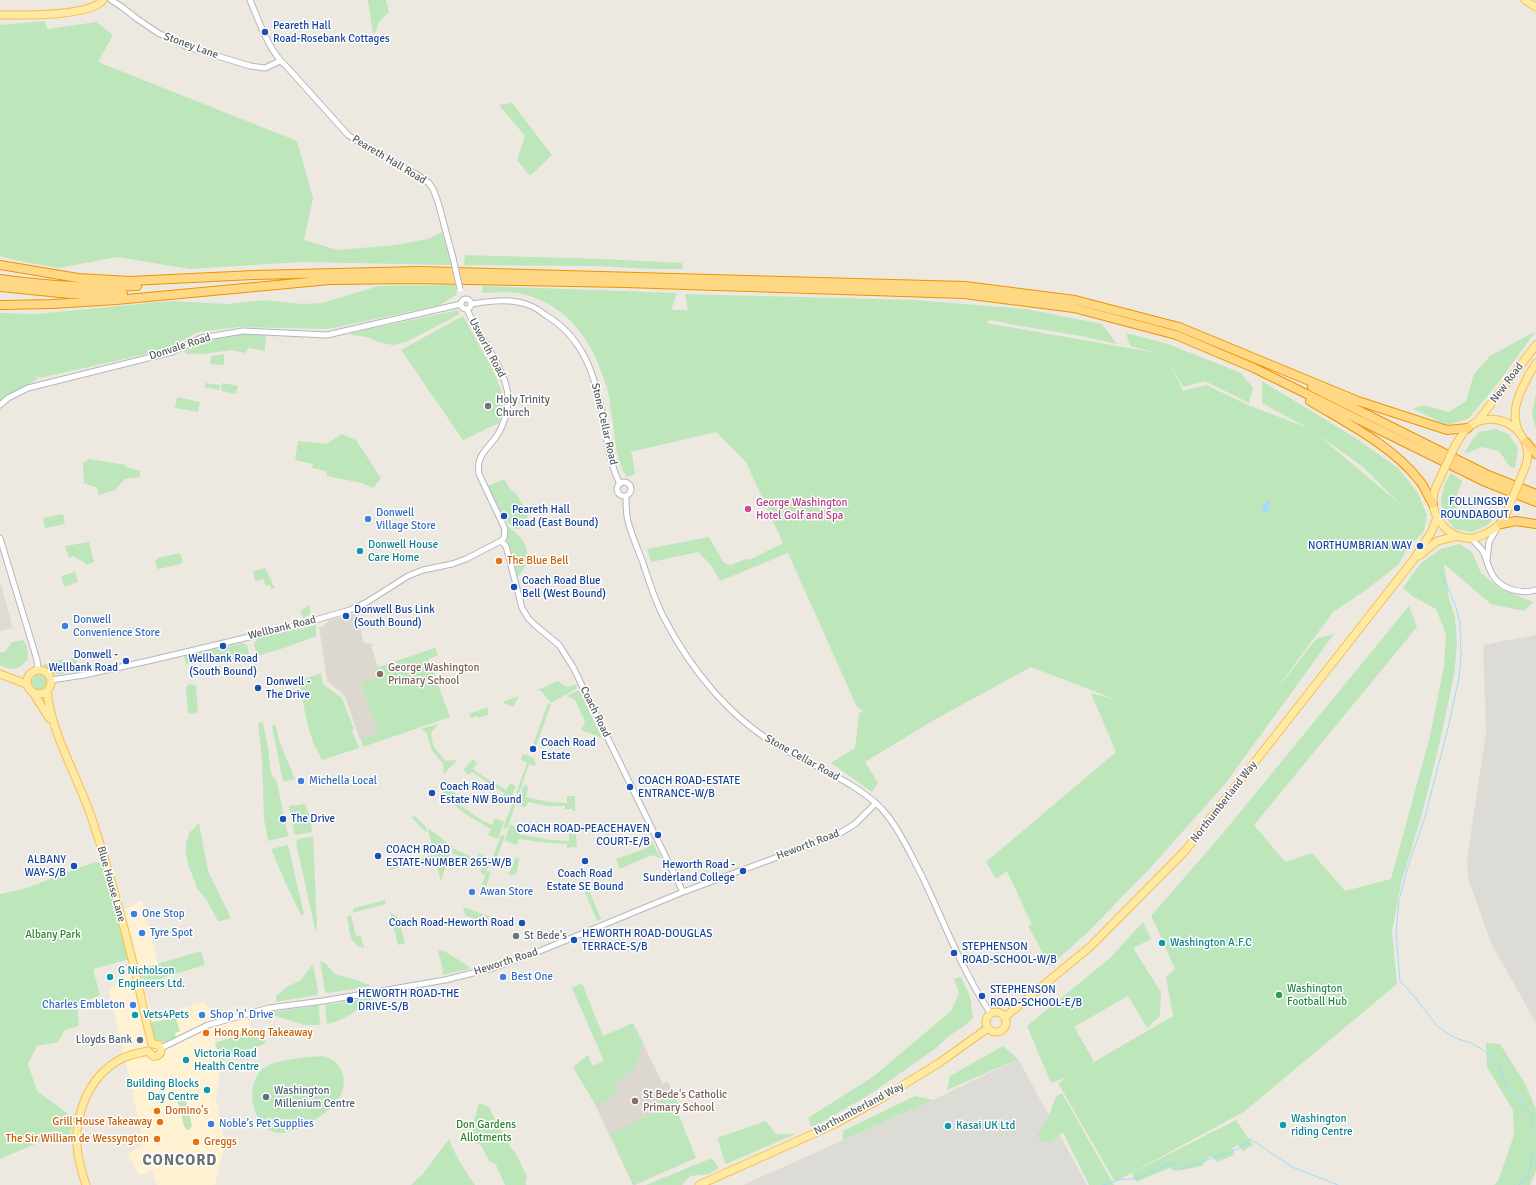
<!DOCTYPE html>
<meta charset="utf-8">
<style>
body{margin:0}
canvas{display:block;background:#ede9e0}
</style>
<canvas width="1536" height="1185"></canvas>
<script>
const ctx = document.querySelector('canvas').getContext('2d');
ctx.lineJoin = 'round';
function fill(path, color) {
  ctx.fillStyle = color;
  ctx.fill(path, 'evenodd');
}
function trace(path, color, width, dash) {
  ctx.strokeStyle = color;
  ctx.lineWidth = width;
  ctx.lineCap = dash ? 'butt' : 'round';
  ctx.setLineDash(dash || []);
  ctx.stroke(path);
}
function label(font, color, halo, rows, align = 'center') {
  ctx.font = font + ' Signika,sans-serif';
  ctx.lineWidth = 3;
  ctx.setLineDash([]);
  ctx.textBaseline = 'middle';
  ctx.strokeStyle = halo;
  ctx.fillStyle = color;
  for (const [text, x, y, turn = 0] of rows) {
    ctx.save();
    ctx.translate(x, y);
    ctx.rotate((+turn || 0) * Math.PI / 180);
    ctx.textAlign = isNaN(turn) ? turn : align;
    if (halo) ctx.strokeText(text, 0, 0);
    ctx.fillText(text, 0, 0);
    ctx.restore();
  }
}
const commercial = new Path2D(`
 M142,900L158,964L138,970L153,1016L205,1002L215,1019L245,1009L250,1028L214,1039L221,1062L216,1099L225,1144L215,1185H157L152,1171L139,1175L128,1154L142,1146L140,1125L109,990L138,963L124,910Z`);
const industrial = new Path2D(`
 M0,581L13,628L0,631Z
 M1536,635V1023L1491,943L1468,878L1467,859L1486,733L1483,645Z
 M1018,1059L1087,1185H743L933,1100Z`);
const education = new Path2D(`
 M358,613L363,641L366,644L370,643L373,645L371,646L378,667L435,648L438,655L428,659L447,711L360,740L345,696L327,681L319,627L324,626L329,620Z
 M633,1023L663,1084L668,1082L681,1109L677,1111L696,1158L635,1185H633L591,1096L573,1067L588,1055L592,1066L612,1058Z`);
const green = new Path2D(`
 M368,0H386L389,12L378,23L377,29L373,34Z
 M44,21L48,29L96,22L113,35L98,62L297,141L313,198L304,240L338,250L396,245L428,239L442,232L451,265L301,262L190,269L117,257L59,268L18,261L0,256V25Z
 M512,103L552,155L530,176L517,160L525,136L499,105Z
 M465,255L602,259L682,263L683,269H655L593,266L464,265Z
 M455,285L457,294L440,305L338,327L324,329L239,327L198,332L168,349L40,378L33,374L38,379L0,400V313L36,314L171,301L227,304L265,300L302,304L322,303L379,286Z
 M483,286L677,293L671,310H688L685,294L915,300L1026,309L1102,324L1117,344C1075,333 1032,329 990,320L986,323L1157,353L1130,346L1126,333L1168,344L1241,373L1253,388L1249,403L1205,381L1183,387L1170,364L1183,391L1206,385L1248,405L1308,428L1262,403V381L1357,439L1398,468L1418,493L1427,515L1424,531L1407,549L1398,565L1366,590L1333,612L1269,699L1316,639L1334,634L1225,784L1152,866L1087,933L1050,966L1028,926L1032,925L1007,871L996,879L986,862L1116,752L1091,693L1114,699L1031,667L934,720L865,762L878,783L872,792L831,763L855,748L859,713L863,711L857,707L788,553L720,581L711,565L698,552L651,562L647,549L709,537L724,563L731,565L746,559H751L783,543L746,462L716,432L630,452L632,454L635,474L627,477C616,462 615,437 612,418C610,408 610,396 606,385C593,342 568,304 522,294C509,291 494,293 482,293ZM1317,434L1362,466L1402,506Z
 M458,310L460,314L406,342L393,345L381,343L367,337L351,335L352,333Z
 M463,316L494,372L505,399L499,423L463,440L401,350Z
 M1536,331L1498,383L1468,419L1447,425L1413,409L1423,405L1449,412L1466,401L1474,374L1490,356Z
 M243,334H266L265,351L249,348L245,353L232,350L203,354H186L183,350L217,338Z
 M224,354V365L210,364L211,356Z
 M206,383L220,385L219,390L204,387Z
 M222,383L238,386L236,394L221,391Z
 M1536,394V429L1532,413Z
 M177,397L200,402L198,412L175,408Z
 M1496,429L1508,434L1518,448L1515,468L1510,467L1499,451L1482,447L1464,454L1472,440L1479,432Z
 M342,434L356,440L381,478L373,488L362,483L327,476L326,471L312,468L313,464L295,460L298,441L326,444Z
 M89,459L126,465V467L140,471V477L125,479L115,490L99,495L97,488L84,483L83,463Z
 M1451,473L1462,481L1454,504L1464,519L1478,517L1492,511H1500L1489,524L1473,532L1455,529L1443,515L1441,499L1445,483Z
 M504,479L512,492L514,491C519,499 531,513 528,523C526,525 523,528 520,529C507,532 493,496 488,486Z
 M63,514L65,524L45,528L43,518Z
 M507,527C511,528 514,531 517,534C530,546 531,562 519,576L517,575L507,539Z
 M89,542L94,562L86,565L84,562L73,556L69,558L65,546Z
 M1459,544L1472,552L1481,573L1499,588L1533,602L1524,611L1491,604L1444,564L1449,599L1455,617L1457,644L1454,675L1440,741L1422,814L1401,883L1392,932L1397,984L1245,1111L1115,1182L1058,1083L1068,1077L1051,1083L1027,1026L1110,958L1143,922L1151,939L1133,948L1161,992L1160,1016L1147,1028L1128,996L1074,1027L1094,1061L1087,1066L1173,1016L1166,977L1175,969L1157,928L1151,916L1223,833L1409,606L1417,627L1254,825L1285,862L1312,853L1345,891L1391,879L1430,736L1444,666L1446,634L1436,609L1412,596L1403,588L1421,563L1441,549Z
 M180,553L183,561L180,564L159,569L157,568L155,561L158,558Z
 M265,568L275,588L271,589L270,585L266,586L263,579L255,581L253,571Z
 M75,572L78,582L64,587L61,576Z
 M309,605L310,615L303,617L300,611Z
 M316,625V636L287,647L257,656L254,644L257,639Z
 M23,640L27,646L28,659C19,670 13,671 0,665V652H5L12,642Z
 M243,643L247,645L250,657L186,664L184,656Z
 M435,648L438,655L428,659L450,717L363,747L361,739L378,734L361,683L371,681L376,676L374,669Z
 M75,654L79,673L76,674L72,670L69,662Z
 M63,659L67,670L63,674C54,675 49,672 43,665Z
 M321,673L323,684L342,698L354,729L352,730L359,748L322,760L313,742L307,723L299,681Z
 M32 682a8 8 0 1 1 16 0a8 8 0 1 1-16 0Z
 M558,681L567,687L576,684L577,686L576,689L551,703L541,691L537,690Z
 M189,684L196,685L198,713L190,714L188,712L186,688Z
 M579,690L602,738L581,730L585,722L575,700L567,696Z
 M519,696L513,707L502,702Z
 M548,703L551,704L536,746L533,745Z
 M488,707V715L478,718L477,716L471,718L469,714Z
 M263,722L269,753V758L271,774L277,782L288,836L268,841L264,819L262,760L258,723Z
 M275,724L280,743L295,779L283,782L272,726Z
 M438,724L431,733L433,745L445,761L457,760L444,774L443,764L432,751L427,734L421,729Z
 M523,754L534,758L536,766L529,764L519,794L516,793L527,763L521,760Z
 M473,759L477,763L473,769L484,777L506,790L510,783L516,786L509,803L502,799L504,793L472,772L469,775L463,770Z
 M524,785L528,787L526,797L549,802L567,803V796H575V811H573V809H565V806H548L528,802L526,807L517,805Z
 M448,787L456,794L452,799L478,818L492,825L495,818L504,822L498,839L488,835L491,829L467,815L441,795Z
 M514,799L517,800L507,829L503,828Z
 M305,804L310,816L312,832L296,835L294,833L289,806Z
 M415,816L426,827L427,833L411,817Z
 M199,823L208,871L231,918L221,921H218L207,901L197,888L188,864L186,853V843L190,832Z
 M510,824L519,829V834L550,840L569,841V833L576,834L577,846L575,848L574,847L567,848V844L549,843L519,839L517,845L505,841Z
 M429,829L452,846L441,881L428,830Z
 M501,835L505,836L494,865L490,864Z
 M313,836L317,929H315L296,842L298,839Z
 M652,841L661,859L651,855L620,869L616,859L647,848Z
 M288,845L304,914L301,915L286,884L271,849Z
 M453,848L476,859L479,854L491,859L485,875L480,872L482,867L452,853Z
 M433,855L434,858L389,870L388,866Z
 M516,857L519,859L517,873L510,876L508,872H510Z
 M94,862L101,863L130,959L93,969L100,995L77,1005L79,1026L65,1030L58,1042L37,1046L28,1064L37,1091L74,1118L70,1137L42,1141L0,1159V894L27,888Z
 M487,871L491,872L483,895L479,893Z
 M586,883L601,919L597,921L582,885Z
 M385,900L386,904L352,913L354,908Z
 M463,907L491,917L478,921L465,915Z
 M390,912L398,917L405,943L398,945Z
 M351,915L356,936H361L364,948C348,945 350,929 347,916Z
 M443,950L468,966L469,969L442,975L443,970L438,951Z
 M201,951L205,965L162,978V981L145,986L140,969Z
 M320,961L325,963L335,974L353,979L372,986L328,993L325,991Z
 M313,964L318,992L317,995L276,1002V996L288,986L300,981Z
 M961,977L970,996L973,1018L963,1027L950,1035L935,1049L869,1095L812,1128L808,1118L874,1076L951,1011L959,993L954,979Z
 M582,983L603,1036L633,1023L644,1045C638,1050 639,1053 638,1059C636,1070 627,1075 618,1080L615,1088L618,1094L596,1106L573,1067L588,1055L592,1066L604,1061L572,988Z
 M375,997C360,1008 346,1020 327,1024L325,1005Z
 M319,1005L320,1025H305L265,1013Z
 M176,1018L180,1031L175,1033L176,1038L165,1042L156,1040L154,1037L151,1022Z
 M262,1028L266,1042L262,1045L224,1057L221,1062L215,1043Z
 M1486,1043L1500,1044L1524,1082L1536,1109V1171L1530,1185H1494L1498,1181L1514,1135L1513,1110L1487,1067Z
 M1003,1046L1018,1059L947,1090L950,1076Z
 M323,1056C333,1059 339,1063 342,1073C346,1081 343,1094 337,1101C327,1114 292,1138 274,1132C251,1124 244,1083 264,1068C276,1059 308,1057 323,1056Z
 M1062,1093L1114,1185H1089L1063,1132L1052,1141L1042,1142L1037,1136L1047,1120L1056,1097Z
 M179,1094L185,1095L192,1126L190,1129L187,1130L184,1126L177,1099Z
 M674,1095L681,1109L677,1111L696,1158L633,1185L610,1134L661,1109L659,1103Z
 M915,1096L933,1100L843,1140V1131Z
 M479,1103L489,1107L500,1129L504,1134L511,1148L515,1152L527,1177L525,1182L526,1185H505L495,1163L489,1161L481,1145L478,1144L471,1131Z
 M1236,1120L1253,1145L1243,1151L1238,1145L1233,1148L1234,1155L1217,1162L1210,1156L1202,1166L1176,1171L1169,1168L1136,1182L1132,1173Z
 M766,1121L776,1134H795L726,1164L717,1138Z
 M449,1139C455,1156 465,1170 475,1185H411L422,1175Z
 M712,1158L719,1168L709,1174L690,1176L682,1185H646Z`);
const water = new Path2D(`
 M1269,501L1270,503L1267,512L1262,513L1264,504Z`);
const stream = new Path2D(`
 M1441,571L1456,607L1460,623L1461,657L1459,678L1448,728L1425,817L1408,866L1399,900L1396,933L1400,981L1414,996L1437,1026L1453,1037L1471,1043L1491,1055L1499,1065L1506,1085L1517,1096L1531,1114L1532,1125L1536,1130
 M1103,1185L1119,1180L1140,1178L1172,1162L1181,1169L1238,1149L1250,1139L1292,1167L1338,1185
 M1519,1185L1528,1178L1533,1153L1536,1149`);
const minor = new Path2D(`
 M111,0L122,7L136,18L158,33L188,47L250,66L265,68L280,61
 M250,0C259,21 269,52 287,67L348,135L370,149L416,174L429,183L433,189L438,202L453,258
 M461 304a5 5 0 1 1 10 0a5 5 0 1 1-10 0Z
 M471,304C491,301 512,298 531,306C537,308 542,313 547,316C588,341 597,384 605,428C608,448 611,466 620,484
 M467,309C478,336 507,370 508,397C509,409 503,427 496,437C486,451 476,455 479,474L505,529L504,538L501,541
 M0,405L8,398L28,388L172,352L201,338L243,331L327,335L461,304
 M617 489a7 7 0 1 1 14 0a7 7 0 1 1-14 0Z
 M626,496C626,503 626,510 627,516C629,530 638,549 643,563C649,581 655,601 664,618C690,668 728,716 777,745C811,766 863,784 887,815C902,834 911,855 922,876C944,922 962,971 991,1014
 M0,538L37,660L38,670
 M1471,538C1474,542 1479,546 1482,550C1486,556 1487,563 1490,570C1497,588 1518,595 1536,590
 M501,541L506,546L522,608L528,618L535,625L559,645L573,667L683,892
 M1487,560L1489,542L1497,528
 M51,680L84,675L148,661L287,628L350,610L367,602L408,576L423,570L452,564L466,559L501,541
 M161,1048L208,1025L269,1008L323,1001L445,980L493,968L535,953L683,892L837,835L855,824L876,803`);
const major = new Path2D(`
 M1525,0L1536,7
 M0,15C22,15 89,17 103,0
 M1477,422L1536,345
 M1518,430C1516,424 1515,419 1515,414C1515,399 1528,375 1536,363
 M1455,446C1459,439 1463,431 1470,426C1497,406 1536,433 1526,465
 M1440,478C1437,485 1433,491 1433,499C1432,520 1451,540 1472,538C1478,538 1482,535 1487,533C1496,528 1502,524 1506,514
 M1419,556L1437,541L1458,536
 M27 682a12 12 0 1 1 24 0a12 12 0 1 1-24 0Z
 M0,674L26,684
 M47,691C52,737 79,778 93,822C110,873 124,926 137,979C142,1001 146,1023 152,1044
 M34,694L49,718
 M986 1022a10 10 0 1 1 20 0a10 10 0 1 1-20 0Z
 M1005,1017L1091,946L1185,851L1414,559L1432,531L1437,517
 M148,1051L153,1056C158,1057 161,1054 161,1050L159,1045L152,1044
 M86,1185C82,1173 78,1159 77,1146C75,1113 89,1077 119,1060C128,1055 138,1053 148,1051
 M699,1185L833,1125L882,1098L939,1063L988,1028`);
const highway = new Path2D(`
 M0,265L78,278L130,281L254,275L419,271L965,286L1075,300L1179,327L1358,401L1447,430L1468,428
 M0,279C47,286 90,288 137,286
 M0,287L70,294H123
 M0,305L53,304L116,300L330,280L415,279L625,283L964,294L1074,308L1176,335L1254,368L1483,481L1536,502
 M1312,387L1488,475L1536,494
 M1310,401C1348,424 1391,445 1419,480C1425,487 1428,497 1433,504
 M1526,442L1536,454
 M1501,524L1516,521L1536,524`);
const minorBridge = new Path2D(`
 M453,258L460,289`);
const majorBridge = new Path2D(`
 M1440,478L1455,446
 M1506,514L1526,465`);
const markers = [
 [265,32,4,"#1a4fb4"],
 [488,406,4,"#6b7280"],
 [1517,508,4,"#1a4fb4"],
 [748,509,4,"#d1479c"],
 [504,516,4,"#1a4fb4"],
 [368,519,4,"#3f7fe0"],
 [1420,546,4,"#1a4fb4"],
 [360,551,4,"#0f9aa8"],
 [499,561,4,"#e8710a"],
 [514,587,4,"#1a4fb4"],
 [346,616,4,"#1a4fb4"],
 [65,626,4,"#3f7fe0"],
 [223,646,4,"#1a4fb4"],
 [126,661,4,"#1a4fb4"],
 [380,674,4,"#8d6e63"],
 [258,688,4,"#1a4fb4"],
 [533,749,4,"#1a4fb4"],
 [301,781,4,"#3f7fe0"],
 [630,787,4,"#1a4fb4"],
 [432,793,4,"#1a4fb4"],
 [283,819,4,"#1a4fb4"],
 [658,835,4,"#1a4fb4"],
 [378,856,4,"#1a4fb4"],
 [585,861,4,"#1a4fb4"],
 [74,866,4,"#1a4fb4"],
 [743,871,4,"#1a4fb4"],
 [472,892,4,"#3f7fe0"],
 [134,914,4,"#3f7fe0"],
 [522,923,4,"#1a4fb4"],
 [142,933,4,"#3f7fe0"],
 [516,936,4,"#6b7280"],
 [574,940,4,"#1a4fb4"],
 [1162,943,4,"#0f9aa8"],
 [954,953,4,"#1a4fb4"],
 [110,977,4,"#0f9aa8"],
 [503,977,4,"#3f7fe0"],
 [1279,995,4,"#2e9e5b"],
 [982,996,4,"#1a4fb4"],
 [350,1000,4,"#1a4fb4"],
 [133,1005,4,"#3f7fe0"],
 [135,1015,4,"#0f9aa8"],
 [202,1015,4,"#3f7fe0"],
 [206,1033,4,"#e8710a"],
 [140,1040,4,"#5c6f8a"],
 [186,1060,4,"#0f9aa8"],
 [207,1090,4,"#0f9aa8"],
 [266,1097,4,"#5c6f8a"],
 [635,1101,4,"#8d6e63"],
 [157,1111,4,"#e8710a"],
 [160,1122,4,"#e8710a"],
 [211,1124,4,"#3f7fe0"],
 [1283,1125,4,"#0f9aa8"],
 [948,1126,4,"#0f9aa8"],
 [157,1139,4,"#e8710a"],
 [196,1142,4,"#e8710a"]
];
const transitNames = [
 ["Peareth Hall",273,26],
 ["Road-Rosebank Cottages",273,39],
 ["FOLLINGSBY",1509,502,"right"],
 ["ROUNDABOUT",1509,515,"right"],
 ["Peareth Hall",512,510],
 ["Road (East Bound)",512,523],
 ["NORTHUMBRIAN WAY",1412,546,"right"],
 ["Coach Road Blue",522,581],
 ["Bell (West Bound)",522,594],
 ["Donwell Bus Link",354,610],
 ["(South Bound)",354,623],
 ["Donwell -",118,655,"right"],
 ["Wellbank Road",118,668,"right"],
 ["Wellbank Road",223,659,"center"],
 ["(South Bound)",223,672,"center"],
 ["Donwell -",266,682],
 ["The Drive",266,695],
 ["Coach Road",541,743],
 ["Estate",541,756],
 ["COACH ROAD-ESTATE",638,781],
 ["ENTRANCE-W/B",638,794],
 ["Coach Road",440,787],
 ["Estate NW Bound",440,800],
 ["The Drive",291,819],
 ["COACH ROAD-PEACEHAVEN",650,829,"right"],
 ["COURT-E/B",650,842,"right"],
 ["COACH ROAD",386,850],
 ["ESTATE-NUMBER 265-W/B",386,863],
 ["ALBANY",66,860,"right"],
 ["WAY-S/B",66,873,"right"],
 ["Heworth Road -",735,865,"right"],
 ["Sunderland College",735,878,"right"],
 ["Coach Road",585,874,"center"],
 ["Estate SE Bound",585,887,"center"],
 ["Coach Road-Heworth Road",514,923,"right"],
 ["HEWORTH ROAD-DOUGLAS",582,934],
 ["TERRACE-S/B",582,947],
 ["STEPHENSON",962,947],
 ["ROAD-SCHOOL-W/B",962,960],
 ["STEPHENSON",990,990],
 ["ROAD-SCHOOL-E/B",990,1003],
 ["HEWORTH ROAD-THE",358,994],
 ["DRIVE-S/B",358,1007]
];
const streetNames = [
 ["Stoney Lane",191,46,20],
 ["Peareth Hall Road",389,160,31],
 ["Donvale Road",180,347,-18],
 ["Usworth Road",487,348,62],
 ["New Road",1507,383,-53],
 ["Stone Cellar Road",604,424,77],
 ["Wellbank Road",282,628,-14],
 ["Coach Road",595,712,64],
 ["Stone Cellar Road",802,758,29],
 ["Northumberland Way",1224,802,-52],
 ["Heworth Road",808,845,-21],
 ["Blue House Lane",111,884,74],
 ["Heworth Road",506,962,-18],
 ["Northumberland Way",859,1109,-28]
];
const worshipNames = [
 ["Holy Trinity",496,400],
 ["Church",496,413],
 ["St Bede's",524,936]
];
const hotelNames = [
 ["George Washington",756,503],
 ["Hotel Golf and Spa",756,516]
];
const shopNames = [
 ["Donwell",376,513],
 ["Village Store",376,526],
 ["Donwell",73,620],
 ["Convenience Store",73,633],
 ["Michella Local",309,781],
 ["Awan Store",480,892],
 ["One Stop",142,914],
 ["Tyre Spot",150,933],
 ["Best One",511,977],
 ["Charles Embleton",125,1005,"right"],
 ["Shop 'n' Drive",210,1015],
 ["Noble’s Pet Supplies",219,1124]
];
const cultureNames = [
 ["Donwell House",368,545],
 ["Care Home",368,558],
 ["Washington A.F.C",1170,943],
 ["G Nicholson",118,971],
 ["Engineers Ltd.",118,984],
 ["Vets4Pets",143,1015],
 ["Victoria Road",194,1054],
 ["Health Centre",194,1067],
 ["Building Blocks",199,1084,"right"],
 ["Day Centre",199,1097,"right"],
 ["Washington",1291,1119],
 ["riding Centre",1291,1132],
 ["Kasai UK Ltd",956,1126]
];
const foodNames = [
 ["The Blue Bell",507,561],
 ["Hong Kong Takeaway",214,1033],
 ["Domino's",165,1111],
 ["Grill House Takeaway",152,1122,"right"],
 ["The Sir William de Wessyngton",149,1139,"right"],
 ["Greggs",204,1142]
];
const educationNames = [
 ["George Washington",388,668],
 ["Primary School",388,681],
 ["St Bede's Catholic",643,1095],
 ["Primary School",643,1108]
];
const parkNames = [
 ["Albany Park",53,935],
 ["Don Gardens",486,1125],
 ["Allotments",486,1138]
];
const leisureNames = [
 ["Washington",1287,989],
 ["Football Hub",1287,1002]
];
const serviceNames = [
 ["Lloyds Bank",132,1040],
 ["Washington",274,1091,"left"],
 ["Millenium Centre",274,1104,"left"]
];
const districtNames = [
 ["CONCORD",180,1161]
];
fill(commercial, '#fff2d3');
fill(industrial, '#dddbd5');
fill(education, '#ddd8cf');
fill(green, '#bde6bb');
fill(water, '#9edbff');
trace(stream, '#9edbff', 1);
trace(minor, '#b3b7bc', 7);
trace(major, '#f8be4e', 9);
trace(highway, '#ed9400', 10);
trace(minor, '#fff', 5);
trace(major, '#ffeaa3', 7);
trace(highway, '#ffd885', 8);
trace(minorBridge, '#b3b7bc', 7, []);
trace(majorBridge, '#f8be4e', 9, []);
trace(minorBridge, '#fff', 5);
trace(majorBridge, '#ffeaa3', 7);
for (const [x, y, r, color] of markers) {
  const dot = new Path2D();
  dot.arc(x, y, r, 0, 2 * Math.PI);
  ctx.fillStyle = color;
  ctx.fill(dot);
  trace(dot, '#fff', 1.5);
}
label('11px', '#164399', '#fff', transitNames, 'left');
label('11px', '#595e62', '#fff', streetNames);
label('11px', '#5b616d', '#fff', worshipNames, 'left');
label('11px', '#b23c85', '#fff', hotelNames, 'left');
label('11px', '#366cbe', '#fff', shopNames, 'left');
label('11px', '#0d838f', '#fff', cultureNames, 'left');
label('11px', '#c56008', '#fff', foodNames, 'left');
label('11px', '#785e54', '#fff', educationNames, 'left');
label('11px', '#30832f', '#fff', parkNames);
label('11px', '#27864d', '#fff', leisureNames, 'left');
label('11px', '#4e5e75', '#fff', serviceNames, 'right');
ctx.letterSpacing = '1px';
label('bold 15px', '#6a7074', '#fff', districtNames);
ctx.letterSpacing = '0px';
</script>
